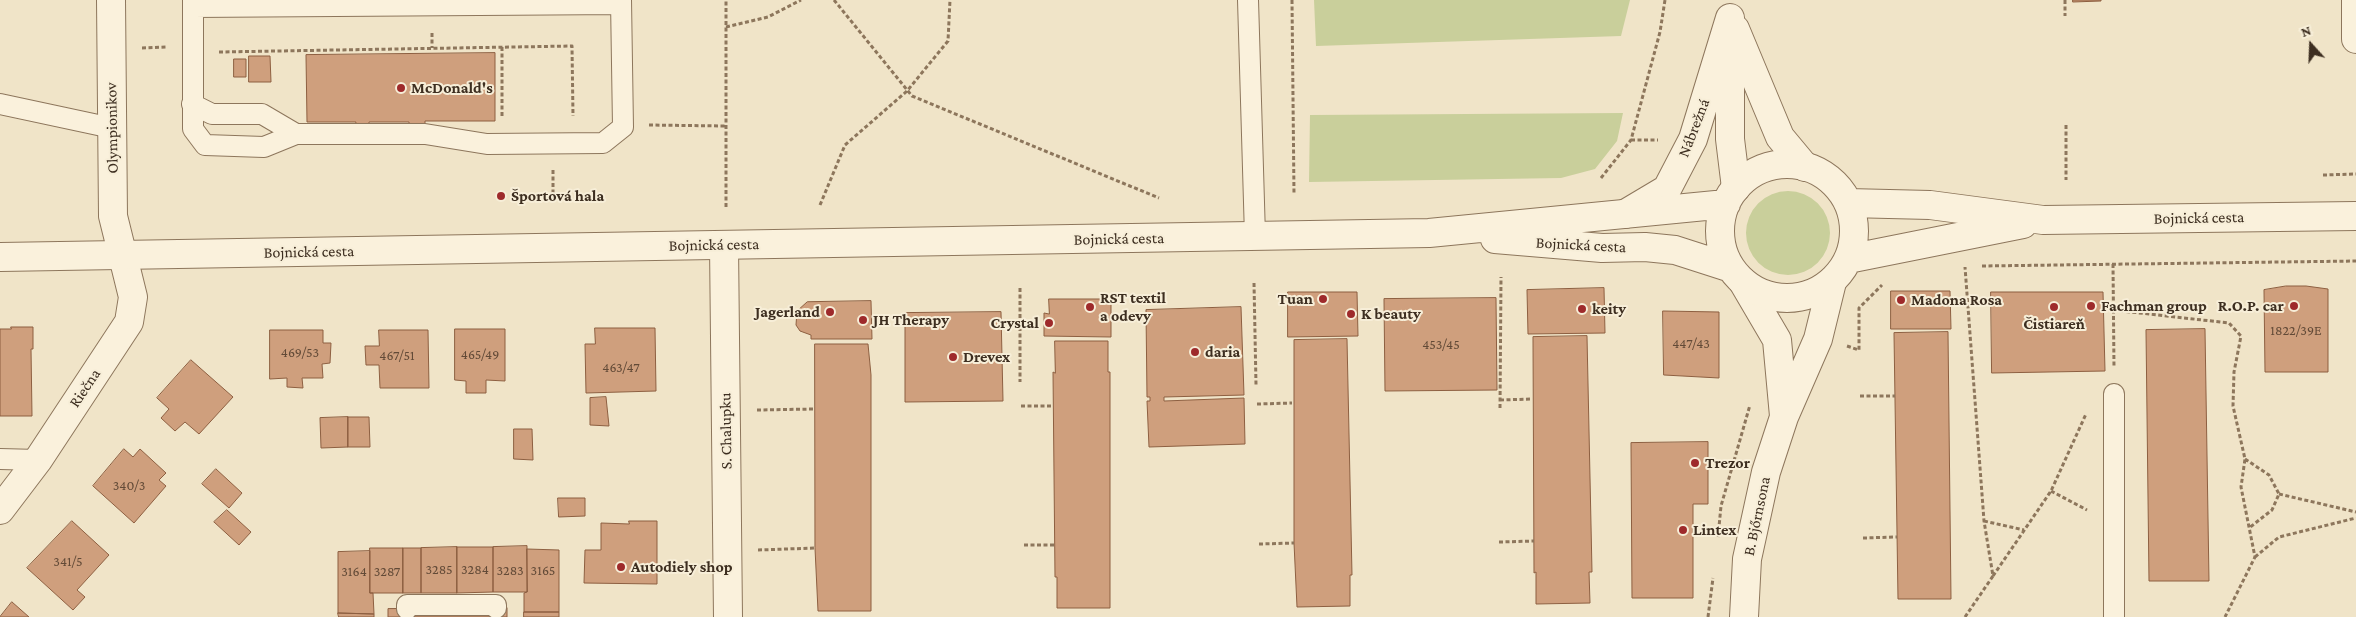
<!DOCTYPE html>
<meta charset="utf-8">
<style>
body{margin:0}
#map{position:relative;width:2356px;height:617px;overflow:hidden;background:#f0e4c8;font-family:"Crimson Pro",serif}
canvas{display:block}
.north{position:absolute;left:2286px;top:20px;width:50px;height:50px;-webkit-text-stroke:4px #f7eed8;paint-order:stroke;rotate:340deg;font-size:14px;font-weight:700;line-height:20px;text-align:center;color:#3d2e20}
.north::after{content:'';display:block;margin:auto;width:18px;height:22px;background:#3d2e20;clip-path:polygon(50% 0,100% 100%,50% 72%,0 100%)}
</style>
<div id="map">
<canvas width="2356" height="617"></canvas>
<div class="north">N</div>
</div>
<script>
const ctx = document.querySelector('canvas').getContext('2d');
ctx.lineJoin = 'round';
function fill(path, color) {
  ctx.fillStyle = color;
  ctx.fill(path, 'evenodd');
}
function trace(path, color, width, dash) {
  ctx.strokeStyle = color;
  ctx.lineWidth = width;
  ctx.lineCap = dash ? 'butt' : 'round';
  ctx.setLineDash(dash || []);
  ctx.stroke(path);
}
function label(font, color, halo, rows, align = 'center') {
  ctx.font = font + ' "Crimson Pro",serif';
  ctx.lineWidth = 4;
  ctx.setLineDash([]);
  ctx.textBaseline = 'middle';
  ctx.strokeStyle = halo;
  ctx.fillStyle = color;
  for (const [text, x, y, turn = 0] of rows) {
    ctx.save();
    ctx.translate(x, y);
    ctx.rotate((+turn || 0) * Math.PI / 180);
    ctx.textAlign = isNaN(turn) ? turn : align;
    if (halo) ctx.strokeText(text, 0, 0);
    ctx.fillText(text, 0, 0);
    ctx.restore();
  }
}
const green = new Path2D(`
 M1314,0H1630L1621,36L1316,46Z
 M1623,113L1617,141L1595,169L1561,178L1309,182L1310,115Z
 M1746 233a42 42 0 1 1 84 0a42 42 0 1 1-84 0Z`);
const building = new Path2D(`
 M2073,0H2101V1L2073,2Z
 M495,53V121H425V126H409V122H369V126H355L356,122H307L306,55Z
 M249,56H270L271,82H249Z
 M234,59H246V77H234Z
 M2286,286H2306L2328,289V372H2265L2264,290Z
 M1604,288L1605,333L1528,334L1527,290Z
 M1891,291H1950L1951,329H1891Z
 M1288,292H1357L1358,336L1288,337Z
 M1991,292H2103L2105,371L1992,373Z
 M1496,298L1497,390L1385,391L1384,299Z
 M1049,299H1111V337L1044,336V313L1049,314Z
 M871,301L872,339H811V335L800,331L796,325L797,311L807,302Z
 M1241,307L1244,395L1164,397V401L1244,398L1245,444L1149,447L1147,401H1150V397H1147L1146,310Z
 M1663,311L1719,312V378L1664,375Z
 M1001,312L1003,401L905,402V313Z
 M11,327H33V349H31L32,416H0V329H11Z
 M595,328H655L656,391L586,393L585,344H595Z
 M455,329H505V381L486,380V393H466V381L455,380Z
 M2205,329L2209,581H2149L2146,330Z
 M270,330H323V343H331L330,363L322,364L323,378H302L303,388L287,387V378L270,379Z
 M379,330H428L429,388H380L379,365H366L365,346H379Z
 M1948,332L1951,599H1898L1894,333Z
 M1587,336L1592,572H1589L1590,603L1536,604V572L1534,573L1533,337Z
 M1347,339L1352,575H1350V606L1297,607L1294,543V340Z
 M1055,341H1108V372H1110V608H1057V577H1055L1053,372L1055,373Z
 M815,344H868L871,375V611H818L815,548Z
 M191,360L233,397L199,434L185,422L175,431L161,418L169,409L157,398Z
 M606,397L609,426L590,425V398Z
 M348,417H369L370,447H348Z
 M348,417V447L321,448L320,418Z
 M514,429H532L533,460L514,459Z
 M1708,442V504H1693V598H1632L1631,443Z
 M124,449L133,457L140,449L166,473L159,480L166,486L134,523L93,486Z
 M216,469L242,493L229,508L202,484Z
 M558,498H585V516L559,517Z
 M227,510L251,532L239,545L214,522Z
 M72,521L109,555L77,590L85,597L73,610L27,568Z
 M629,521H657V584L584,583L585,550H601V523L629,524Z
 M527,546V592H493V547Z
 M457,547V593H421V548Z
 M457,547H493V592L457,593Z
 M370,548H403V593H370Z
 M403,548H421V593H403Z
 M527,549L559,550V612H524V593L527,592Z
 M370,551V593H373L374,614L338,613V552Z
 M12,602L29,617H0Z
 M507,608V617H388V609Z
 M524,612H559V617H524Z
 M338,613L374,614V617H339Z`);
const path = new Path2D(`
 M834,0L912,96L1159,198
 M1292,0L1294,194
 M2065,0V16
 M726,27L768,17L801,0
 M432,33V48
 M502,47V117
 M142,48L166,47
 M219,52L572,46L573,116
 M649,125L726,126
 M2066,125V180
 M1631,140H1658
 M553,170V197
 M2323,175L2356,174
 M1601,178L1631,140L1660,32L1665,0
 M820,205L845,145L907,91L948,41L950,0
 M726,207V0
 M2113,264L2114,368
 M1982,266L2356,261
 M1254,283L1256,385
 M1020,288V382
 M2113,310L2229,323L2241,336L2234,372L2233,406L2245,459L2241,487L2255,557L2225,617
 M1847,346L1859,350V308L1882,285
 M1860,396H1895
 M1500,400L1532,399
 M1257,404L1292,403
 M1021,406H1053
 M1500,408L1501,277
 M757,410L814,409
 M2245,459L2269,475L2279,494L2272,510L2249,528
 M2051,491L2087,510
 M2279,494L2356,512
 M1984,521L2024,530
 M1718,537L1721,506L1750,405
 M1863,538L1897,537
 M1499,542L1534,541
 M1259,544L1294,543
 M1024,545H1055
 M758,550L815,548
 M2255,557L2279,537L2356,518
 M1993,576L2051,491L2086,414
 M1708,617L1713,578
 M1965,617L1993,576L1984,521L1965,267`);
const service = new Path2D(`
 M193,0V7L621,4
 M1248,0L1255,236
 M193,7V129L205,145L264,147L296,134H425L487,144L603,143L623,127L621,0
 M0,104L112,128
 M192,104L212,114H262L296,134
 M2114,394V617
 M0,459L38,460
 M407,609V605H496V608`);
const minor = new Path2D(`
 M2356,0V39
 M1735,29L1780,137L1805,167
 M1730,46V139L1736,188
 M1625,214L1667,189L1693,139L1730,18
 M724,245L728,617
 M1743,282L1777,340L1784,416
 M0,510L38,460L129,322L133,297L113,216L111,0
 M1744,617L1747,559L1766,472L1784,417L1818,339L1832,282`);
const tertiary = new Path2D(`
 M1720 231a67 67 0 1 1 134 0a67 67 0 1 1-134 0Z
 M1848,203L1930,205L2043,220L2356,216
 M1495,239L1602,248L1645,247L1675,250L1731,268
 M0,257L1429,233L1726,204
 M1848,259L2023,224`);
const markers = [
 [401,88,5,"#9e2a2b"],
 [501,196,5,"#9e2a2b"],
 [1323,299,5,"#9e2a2b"],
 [1901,300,5,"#9e2a2b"],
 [2091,306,5,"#9e2a2b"],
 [2294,306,5,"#9e2a2b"],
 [1090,307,5,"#9e2a2b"],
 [2054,307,5,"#9e2a2b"],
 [1582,309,5,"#9e2a2b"],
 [830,312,5,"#9e2a2b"],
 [1351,314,5,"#9e2a2b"],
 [863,320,5,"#9e2a2b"],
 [1049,323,5,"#9e2a2b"],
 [1195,352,5,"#9e2a2b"],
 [953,357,5,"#9e2a2b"],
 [1695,463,5,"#9e2a2b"],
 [1683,530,5,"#9e2a2b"],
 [621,567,5,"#9e2a2b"]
];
const numberNames = [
 ["1822/39E",2296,331],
 ["447/43",1691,344],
 ["453/45",1441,345],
 ["469/53",300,353],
 ["465/49",480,355],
 ["467/51",397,356],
 ["463/47",621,368],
 ["340/3",129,486],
 ["341/5",68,562],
 ["3285",439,570],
 ["3284",475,570],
 ["3283",510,571],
 ["3165",543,571],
 ["3164",354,572],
 ["3287",387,572]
];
const poiNames = [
 ["McDonald's",411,88],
 ["Športová hala",511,196],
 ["RST textil",1100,298],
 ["a odevy",1100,316],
 ["Tuan",1313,299,"right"],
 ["Madona Rosa",1911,300],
 ["Fachman group",2101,306],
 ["R.O.P. car",2284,306,"right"],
 ["keity",1592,309],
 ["Jagerland",820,312,"right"],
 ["K beauty",1361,314],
 ["JH Therapy",873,320],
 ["Crystal",1039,323,"right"],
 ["Čistiareň",2054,324,"center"],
 ["daria",1205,352],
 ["Drevex",963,357],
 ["Trezor",1705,463],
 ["Lintex",1693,530],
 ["Autodiely shop",631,567]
];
const streetNames = [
 ["Olympionikov",112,128,-91],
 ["Nábrežná",1694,128,-69],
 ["Bojnická cesta",2199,218,-1],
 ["Bojnická cesta",1119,239,-1],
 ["Bojnická cesta",714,245,-1],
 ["Bojnická cesta",1581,245,3],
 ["Bojnická cesta",309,252,-1],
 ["Riečna",85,388,-56],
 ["S. Chalupku",726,431,-91],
 ["B. Bjőrnsona",1757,516,-78]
];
fill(green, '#c9cf9b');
fill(building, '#cf9f7d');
trace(building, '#8d5f41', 1);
trace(service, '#8d765c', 22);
trace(minor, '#8d765c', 30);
trace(tertiary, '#8d765c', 30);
trace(path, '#8d765c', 3, [4, 2.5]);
trace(service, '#faf1dc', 20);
trace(minor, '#faf1dc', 28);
trace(tertiary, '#faf1dc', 28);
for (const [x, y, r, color] of markers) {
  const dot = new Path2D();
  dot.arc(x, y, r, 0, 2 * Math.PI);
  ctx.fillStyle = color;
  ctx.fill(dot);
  trace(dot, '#f7eed8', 2);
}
label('14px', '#624a37', null, numberNames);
label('bold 16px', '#3d2e20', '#f7eed8', poiNames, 'left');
label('16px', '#3d2e20', '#f7eed8', streetNames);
</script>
